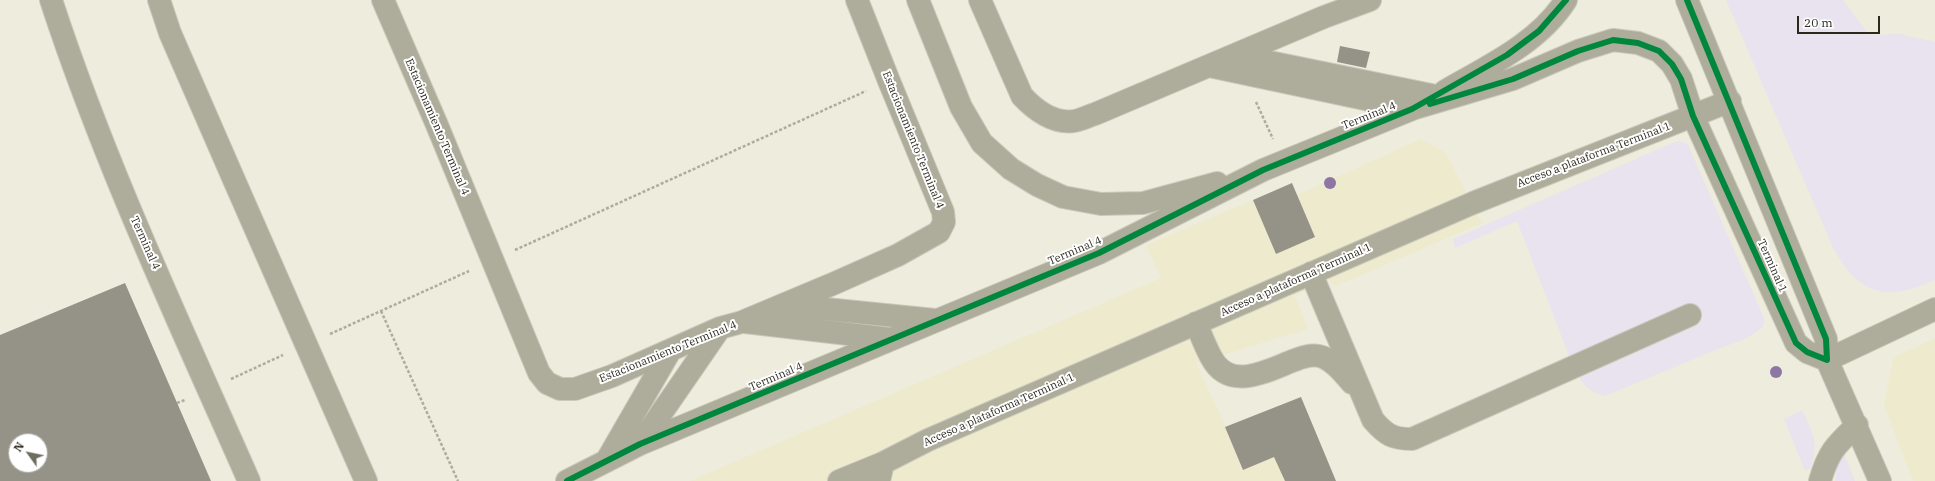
<!DOCTYPE html>
<style>
body{margin:0}
#map{position:relative;width:1935px;height:481px;overflow:hidden;background:#eeecdc;font-family:"IBM Plex Serif",serif}
canvas{display:block}
.north{position:absolute;left:8px;top:433px;width:40px;height:40px;box-sizing:border-box;background:#fff;border:1px solid #aaa9a5;border-radius:50%;rotate:303deg;font-size:11px;font-weight:700;line-height:16px;text-align:center;color:#2b291e}
.north::after{content:'';display:block;margin:auto;width:14px;height:18px;background:#6f6d60;clip-path:polygon(50% 0,100% 100%,50% 72%,0 100%)}
.scale{position:absolute;left:1797px;top:16px;width:83px;height:18px;box-sizing:border-box;border:2px solid #2b291e;border-top:0;padding-left:5px;font-size:12px;line-height:14px;white-space:nowrap;color:#2b291e;-webkit-text-stroke:3px #fff;paint-order:stroke}
</style>
<div id="map">
<canvas width="1935" height="481"></canvas>
<div class="north">N</div>
<div class="scale">20 m</div>
</div>
<script>
const ctx = document.querySelector('canvas').getContext('2d');
ctx.lineJoin = 'round';
function fill(path, color) {
  ctx.fillStyle = color;
  ctx.fill(path, 'evenodd');
}
function trace(path, color, width, dash) {
  ctx.strokeStyle = color;
  ctx.lineWidth = width;
  ctx.lineCap = dash ? 'butt' : 'round';
  ctx.setLineDash(dash || []);
  ctx.stroke(path);
}
function label(font, color, halo, rows, align = 'center') {
  ctx.font = font + ' "IBM Plex Serif",serif';
  ctx.lineWidth = 4;
  ctx.setLineDash([]);
  ctx.textBaseline = 'middle';
  ctx.strokeStyle = halo;
  ctx.fillStyle = color;
  for (const [text, x, y, turn = 0] of rows) {
    ctx.save();
    ctx.translate(x, y);
    ctx.rotate((+turn || 0) * Math.PI / 180);
    ctx.textAlign = isNaN(turn) ? turn : align;
    if (halo) ctx.strokeText(text, 0, 0);
    ctx.fillText(text, 0, 0);
    ctx.restore();
  }
}
const built = new Path2D(`
 M1421,139L1446,153L1482,223L1336,286L1327,281L1295,296L1308,329L1196,363L1226,427L1301,397L1336,481H690L1161,278L1146,245L1253,200L1297,195Z
 M1935,338V481H1913L1884,405L1893,358Z`);
const green = new Path2D(`
 M1726,0H1843L1869,35L1899,34L1935,42V280C1905,293 1878,301 1852,275C1845,268 1840,258 1834,250Z
 M1677,141L1684,142L1688,145L1764,318V325C1752,340 1730,343 1713,351C1677,366 1641,381 1605,396C1585,390 1583,384 1573,366L1517,221L1455,248L1453,239Z
 M1802,410C1813,434 1820,443 1810,469L1805,471L1784,419Z
 M1839,453L1844,454L1855,481H1835Z`);
const building = new Path2D(`
 M1340,46L1370,52L1366,68L1337,62Z
 M1292,183L1315,237L1276,254L1253,200Z
 M125,283L211,481H0V335ZM16,441H40V465H16Z
 M1301,397L1336,481H1285L1274,457L1243,470L1225,427Z`);
const path = new Path2D(`
 M1256,102L1273,139
 M515,250L866,91
 M381,311L458,481
 M330,334L469,271
 M231,379L283,355
 M177,403L185,400`);
const minor = new Path2D(`
 M51,0C105,165 179,322 249,481
 M159,0L170,33L231,173L366,481
 M383,0L437,125L539,373L547,383L560,389H575L612,376L720,328L742,322L835,283L898,255L939,232L944,222L943,212L889,81L857,0
 M918,0L961,107L982,143L1011,169L1037,185L1063,197L1101,204L1143,203L1217,183
 M980,0L1022,96C1035,110 1054,124 1074,121C1081,120 1088,116 1095,114L1324,17L1370,0
 M1235,55L1436,96
 M1209,66L1412,109L1513,79L1578,51L1613,40L1638,43L1659,51L1672,64L1681,79L1693,116L1796,343L1807,352L1827,360L1826,339L1687,0
 M1445,91C1488,66 1539,43 1566,0
 M1311,273L1373,420C1386,435 1393,439 1412,439L1690,315
 M786,305L935,320
 M745,322L891,339
 M1196,323C1201,335 1205,346 1211,357C1230,393 1268,370 1295,360C1305,356 1315,353 1325,358C1336,363 1344,374 1352,383
 M640,444L720,328
 M607,460L670,351
 M567,481L640,444L1099,253L1263,170L1415,108
 M839,481L883,463
 M879,481L883,463L928,440L1473,203L1730,101
 M1820,481C1828,452 1836,445 1857,425
 M1880,481L1827,360L1935,309`);
const cycleway = new Path2D(`
 M1430,104L1513,79L1578,51L1613,40L1638,43L1659,51L1672,64L1681,79L1693,116L1796,343L1807,352L1827,360L1826,339L1687,0
 M567,481L640,444L1099,253L1263,170L1412,109L1507,55L1539,31L1566,0`);
const trees = [
 [1330,183],
 [1776,372]
];
const streetNames = [
 ["Terminal 4",1369,116,-22],
 ["Estacionamiento Terminal 4",437,127,67],
 ["Estacionamiento Terminal 4",913,140,68],
 ["Acceso a plataforma Terminal 1",1594,155,-21],
 ["Terminal 4",145,243,66],
 ["Terminal 4",1075,251,-23],
 ["Terminal 1",1772,266,66],
 ["Acceso a plataforma Terminal 1",1296,280,-24],
 ["Estacionamiento Terminal 4",668,352,-22],
 ["Terminal 4",776,377,-23],
 ["Acceso a plataforma Terminal 1",999,410,-24]
];
fill(built, '#eeeace');
fill(green, '#e8e3ee');
fill(building, '#959387');
trace(minor, '#c9c8bb', 24);
trace(path, '#aeac9c', 2.5, [3, 2]);
trace(minor, '#aeac9a', 22);
trace(cycleway, '#00873e', 6);
ctx.fillStyle = '#8d76a3';
for (const [x, y] of trees) {
  ctx.beginPath();
  ctx.arc(x, y, 6, 0, 2 * Math.PI);
  ctx.fill();
}
label('11px', '#2b291e', '#fff', streetNames);
</script>
